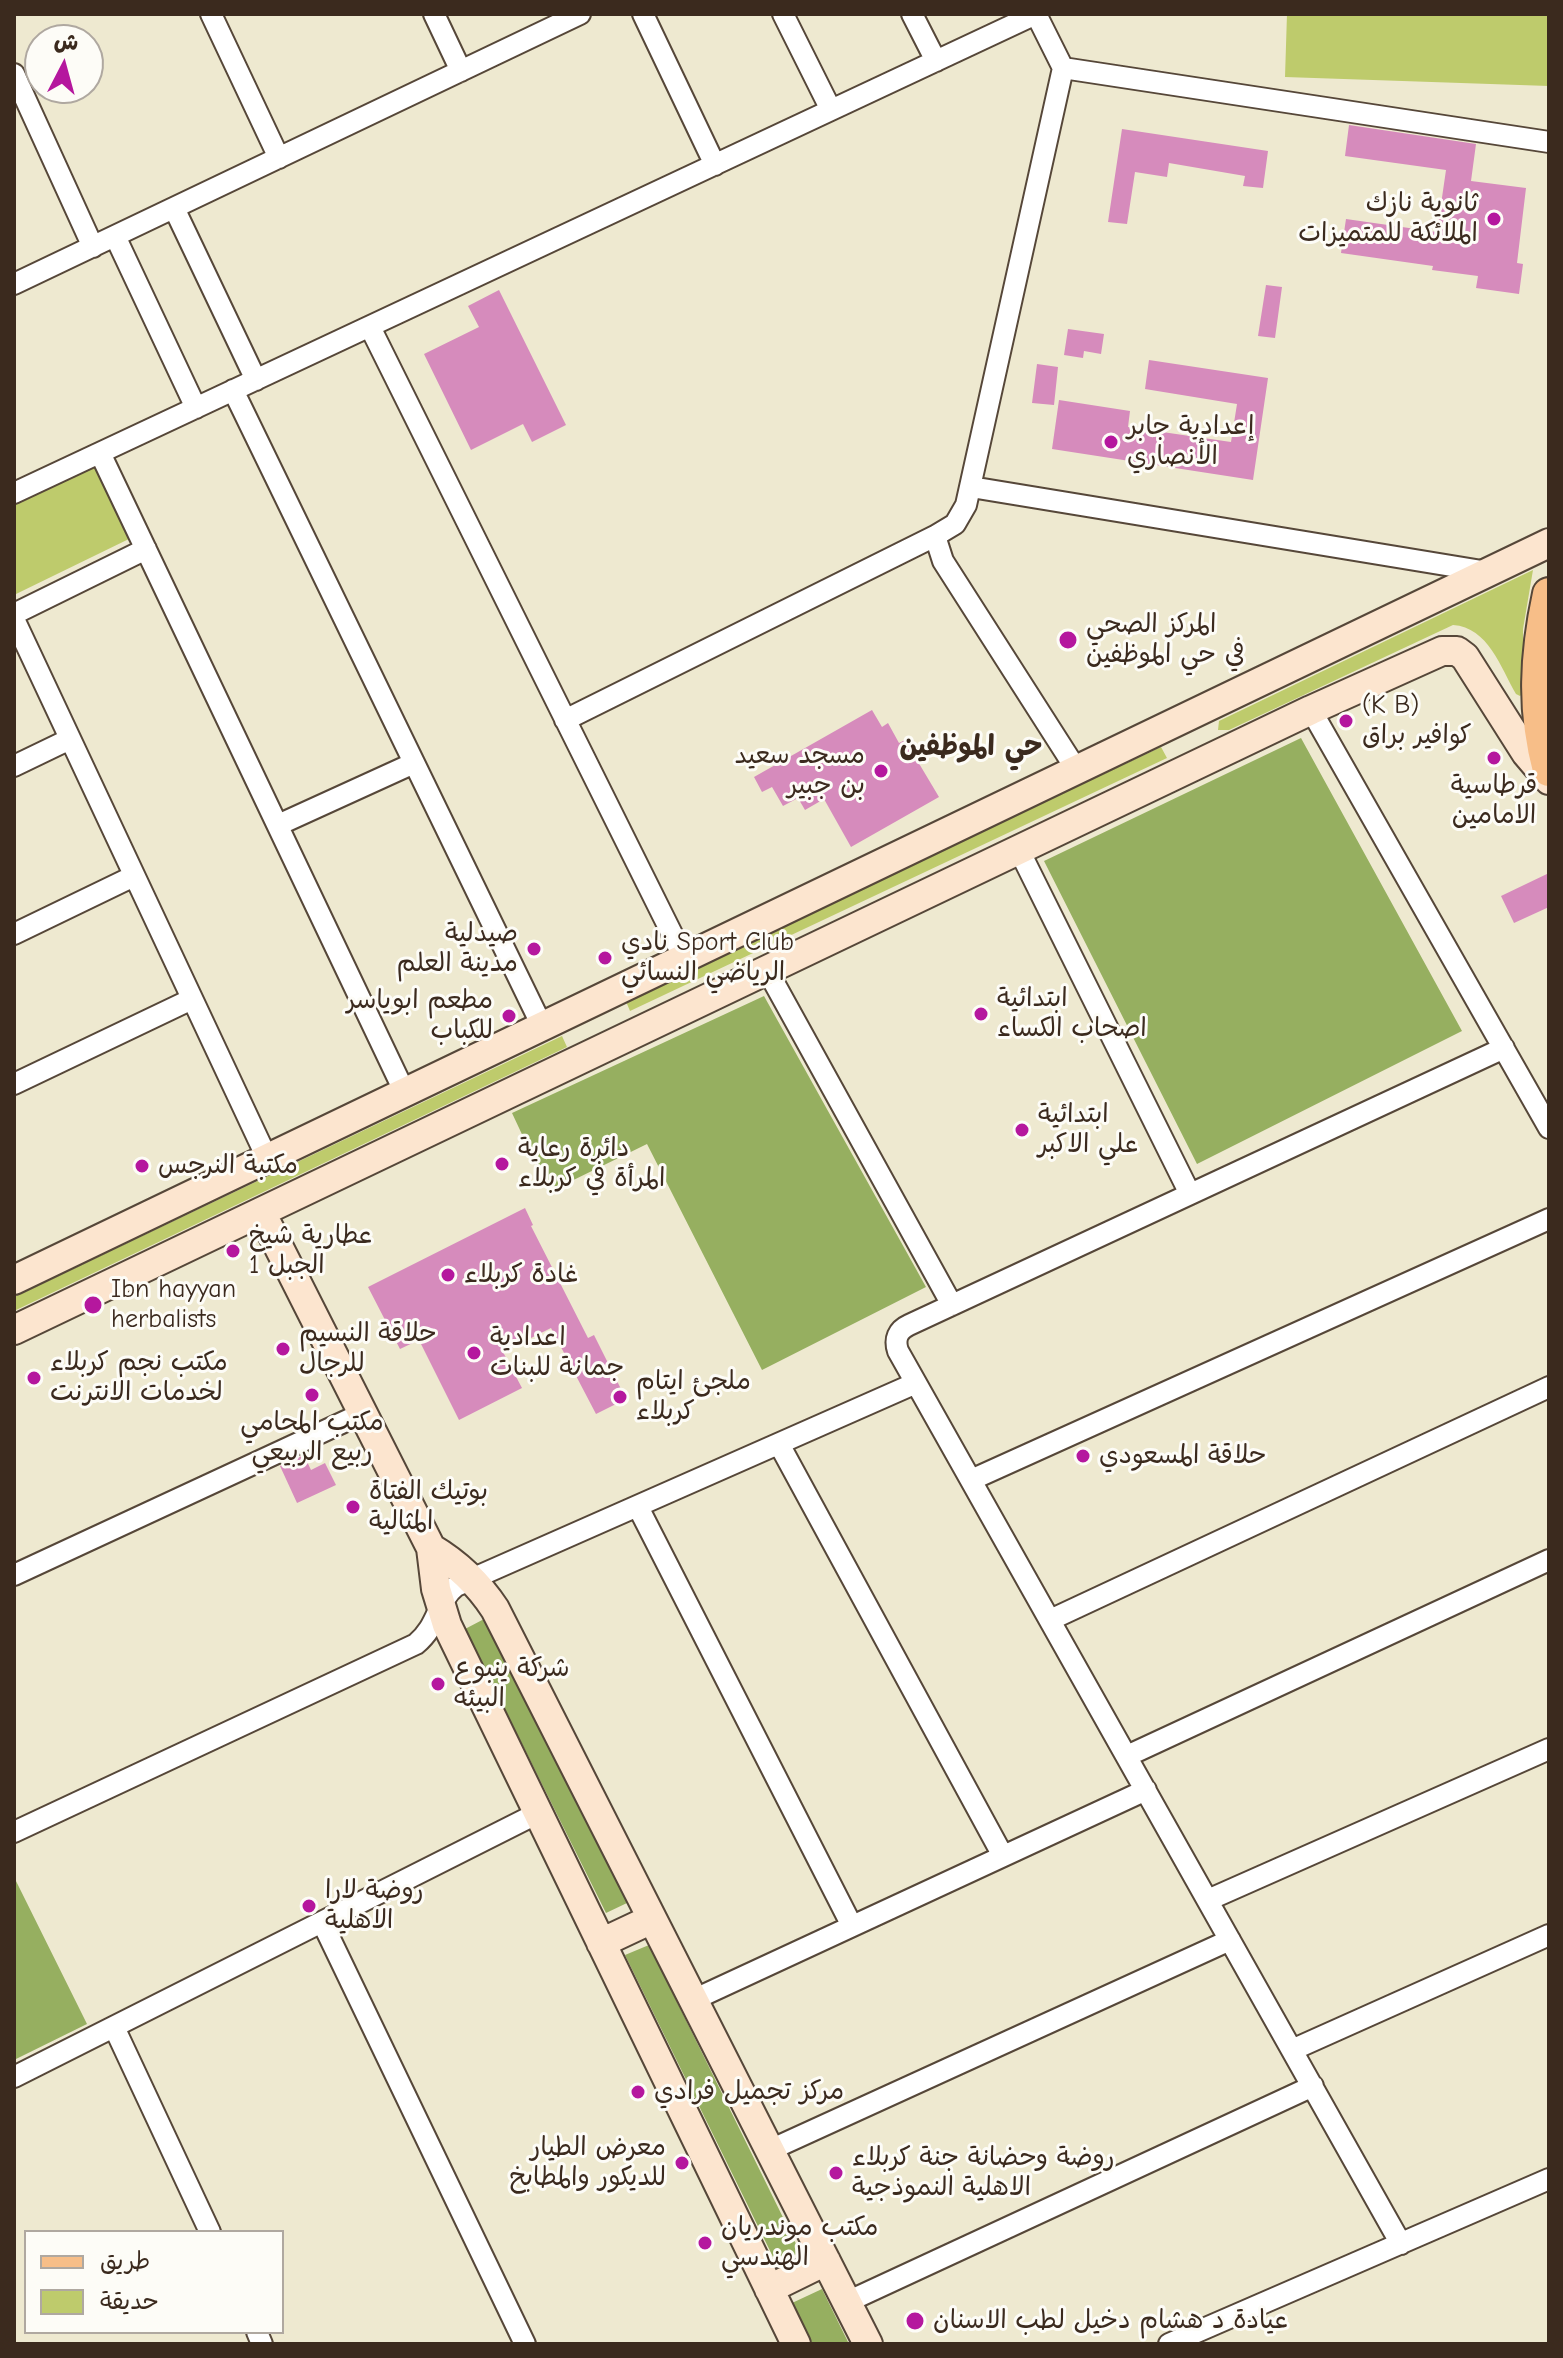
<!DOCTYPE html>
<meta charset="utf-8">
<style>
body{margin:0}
#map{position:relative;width:1563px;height:2358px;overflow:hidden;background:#eee9d0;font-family:"Comic Neue","Playpen Sans Arabic",sans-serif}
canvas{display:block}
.frame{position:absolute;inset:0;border:16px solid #3b2a1e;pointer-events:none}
.legend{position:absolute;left:24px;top:2230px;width:260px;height:104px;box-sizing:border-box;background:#fdfcf7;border:2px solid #afa8a0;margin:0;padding:10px 14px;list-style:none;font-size:24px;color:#3b2a1e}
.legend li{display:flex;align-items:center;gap:16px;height:40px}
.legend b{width:40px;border:2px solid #afa8a0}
.north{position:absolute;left:24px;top:24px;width:80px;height:80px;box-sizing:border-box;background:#fdfcf7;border:2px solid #afa8a0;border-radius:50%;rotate:6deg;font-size:22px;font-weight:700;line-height:32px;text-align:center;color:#3b2a1e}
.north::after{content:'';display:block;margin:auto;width:28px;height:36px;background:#b5179e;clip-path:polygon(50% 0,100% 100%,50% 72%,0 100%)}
</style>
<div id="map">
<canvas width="1563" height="2358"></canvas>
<div class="frame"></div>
<ul class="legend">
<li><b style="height:10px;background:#f7be88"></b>طريق</li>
<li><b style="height:22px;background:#becb6c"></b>حديقة</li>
</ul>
<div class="north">ش</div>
</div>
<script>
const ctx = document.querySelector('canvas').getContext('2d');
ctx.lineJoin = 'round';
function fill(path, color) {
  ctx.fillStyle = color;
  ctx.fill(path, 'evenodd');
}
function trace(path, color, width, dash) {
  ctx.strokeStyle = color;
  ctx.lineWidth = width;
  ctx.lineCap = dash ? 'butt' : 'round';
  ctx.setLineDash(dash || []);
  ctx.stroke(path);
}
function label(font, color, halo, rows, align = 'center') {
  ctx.font = font + ' "Comic Neue","Playpen Sans Arabic",sans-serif';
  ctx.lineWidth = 6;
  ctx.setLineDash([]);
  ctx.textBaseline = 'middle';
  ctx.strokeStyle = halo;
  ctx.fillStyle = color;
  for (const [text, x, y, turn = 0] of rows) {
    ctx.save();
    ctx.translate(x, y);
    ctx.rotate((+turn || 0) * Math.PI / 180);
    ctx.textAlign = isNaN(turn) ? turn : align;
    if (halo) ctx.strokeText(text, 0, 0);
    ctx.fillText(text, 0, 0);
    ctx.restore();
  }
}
const green = new Path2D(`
 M1287,14H1549V86L1285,77Z
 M97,463L133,537L14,595V504Z
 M1533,570L1523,629V693L1520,696L1516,694C1501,668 1488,627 1453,625L1229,730H1218L1219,721Z
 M1161,747L1167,758L630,1011L625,999Z
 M562,1036L567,1047L14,1311V1297Z`);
const forest = new Path2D(`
 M1301,738L1462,1031L1197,1164L1044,861Z
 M764,996L926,1287L762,1370L647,1144L549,1192L512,1113Z
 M486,1618L627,1903L606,1913L465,1629Z
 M14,1877L87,2024L14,2060Z
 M649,1945L800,2252L777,2265L625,1955Z
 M822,2289L849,2344H812L792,2303Z`);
const building = new Path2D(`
 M1349,125L1476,144L1471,181L1526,188L1517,263L1523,264L1519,294L1476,288L1478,276L1432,270L1433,266L1341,253L1346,219L1437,232L1446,170L1345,156Z
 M1122,129L1268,151L1263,188L1243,186L1245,176L1169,163L1167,177L1135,172L1127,224L1108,222Z
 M1266,285L1282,287L1275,338L1258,336Z
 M499,290L566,425L532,442L523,424L471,450L424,354L479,327L468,306Z
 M1068,329L1104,334L1101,354L1084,351L1083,358L1064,355Z
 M1149,360L1268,378L1253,480L1052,449L1059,400L1130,411L1128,427L1231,442L1237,404L1145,389Z
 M1037,364L1058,367L1054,405L1032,403Z
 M872,710L882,727L888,723L899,743L905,740L939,797L851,847L824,799L805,810L798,798L783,806L772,787L762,792L754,777Z
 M1549,873V907L1514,923L1501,896Z
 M525,1208L533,1225L531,1226L588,1338L594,1335L626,1399L596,1414L551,1328L503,1352L522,1388L459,1420L419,1340L400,1349L368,1287Z
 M304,1455L311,1470L325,1463L336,1485L297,1503L280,1466Z`);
const street = new Path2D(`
 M211,14L279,158
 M434,14L461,71
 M643,14L715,165
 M783,14L831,110
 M912,14L936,61
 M1036,14L1063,68L966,505L955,524L935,536L943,561L1076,769
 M1063,68L1549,142
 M14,74L93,247
 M174,208L256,380
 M115,236L196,408
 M14,284L580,14
 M370,327L684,958
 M233,390L542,1026
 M100,453L405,1093
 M971,487L1488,572
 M14,493L1036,14
 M14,614L146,549
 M14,619L267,1158
 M1311,710L1549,1128
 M565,720L935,536
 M14,766L70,739
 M278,825L414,763
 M1019,850L1190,1194
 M14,934L134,876
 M767,970L952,1305
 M14,1084L192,999
 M779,1444L1003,1856
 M971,1480L1549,1219
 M638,1507L852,1926
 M14,1575L361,1414
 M1050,1620L1549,1387
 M1127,1756L1549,1560
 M14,1832L416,1644C439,1625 436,1602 456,1586L916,1383
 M1208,1900L1549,1749
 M322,1922L525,2344
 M693,2000L1146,1790
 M114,2027L210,2232
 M1292,2050L1549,1935
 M14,2077L538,1813
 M770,2150L1230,1940
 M1401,2244L898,1351C894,1339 898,1330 909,1325L1504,1048
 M847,2302L1313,2086
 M257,2332L262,2344
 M1169,2344L1549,2179`);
const secondary = new Path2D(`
 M261,1212L431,1548L436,1589L447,1625L796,2344
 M14,1280L1549,543
 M14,1330L1311,710L1442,651H1457L1465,657L1526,753L1549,780
 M431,1548C458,1564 478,1583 495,1609L868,2344
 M601,1943L652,1919
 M769,2289L826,2261`);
const primary = new Path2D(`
 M1549,594C1536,654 1533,711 1549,770`);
const markers = [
 [1494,219,8,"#b5179e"],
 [1111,442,8,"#b5179e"],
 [1068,640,10,"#b5179e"],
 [1346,721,8,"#b5179e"],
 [1494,758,8,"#b5179e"],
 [881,771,8,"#b5179e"],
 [534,949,8,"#b5179e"],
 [605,958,8,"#b5179e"],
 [981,1014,8,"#b5179e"],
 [509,1016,8,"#b5179e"],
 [1022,1130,8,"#b5179e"],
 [502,1164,8,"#b5179e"],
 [142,1166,8,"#b5179e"],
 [233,1251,8,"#b5179e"],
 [448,1275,8,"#b5179e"],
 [93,1305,10,"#b5179e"],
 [283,1349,8,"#b5179e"],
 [474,1353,8,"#b5179e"],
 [34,1378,8,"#b5179e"],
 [312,1395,8,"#b5179e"],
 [620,1397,8,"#b5179e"],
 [1083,1456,8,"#b5179e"],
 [353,1507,8,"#b5179e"],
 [438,1684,8,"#b5179e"],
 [309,1906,8,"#b5179e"],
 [638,2092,8,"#b5179e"],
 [682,2163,8,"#b5179e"],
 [836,2173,8,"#b5179e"],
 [705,2243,8,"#b5179e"],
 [915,2321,10,"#b5179e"]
];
const poiNames = [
 ["ثانوية نازك",1478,204,"right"],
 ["الملائكة للمتميزات",1478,234,"right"],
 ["إعدادية جابر",1127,427],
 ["الأنصاري",1127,457],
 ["المركز الصحي",1086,625],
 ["في حي الموظفين",1086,655],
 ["(K B)",1362,706],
 ["كوافير براق",1362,736],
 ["مسجد سعيد",865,756,"right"],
 ["بن جبير",865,786,"right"],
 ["قرطاسية",1494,786,"center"],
 ["الامامين",1494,816,"center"],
 ["صيدلية",518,934,"right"],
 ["مدينة العلم",518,964,"right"],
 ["نادي Sport Club",621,943],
 ["الرياضي النسائي",621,973],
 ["ابتدائية",997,999],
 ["اصحاب الكساء",997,1029],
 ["مطعم ابوياسر",493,1001,"right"],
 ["للكباب",493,1031,"right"],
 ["ابتدائية",1038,1115],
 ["علي الاكبر",1038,1145],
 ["دائرة رعاية",518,1149],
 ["المرأة في كربلاء",518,1179],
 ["مكتبة النرجس",158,1166],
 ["عطارية شيخ",249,1236],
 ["الجبل 1",249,1266],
 ["غادة كربلاء",464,1275],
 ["Ibn hayyan",111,1290],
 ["herbalists",111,1320],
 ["حلاقة النسيم",299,1334],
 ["للرجال",299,1364],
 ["اعدادية",490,1338],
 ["جمانة للبنات",490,1368],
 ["مكتب نجم كربلاء",50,1363],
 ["لخدمات الانترنت",50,1393],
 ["ملجئ ايتام",636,1382],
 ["كربلاء",636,1412],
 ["مكتب المحامي",312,1423,"center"],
 ["ربيع الربيعي",312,1453,"center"],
 ["حلاقة المسعودي",1099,1456],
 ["بوتيك الفتاة",369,1492],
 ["المثالية",369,1522],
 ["شركة ينبوع",454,1669],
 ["البيئه",454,1699],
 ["روضة لارا",325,1891],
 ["الاهلية",325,1921],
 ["مركز تجميل فرادي",654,2092],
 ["معرض الطيار",666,2148,"right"],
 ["للديكور والمطابخ",666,2178,"right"],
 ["روضة وحضانة جنة كربلاء",852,2158],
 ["الاهلية النموذجية",852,2188],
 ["مكتب موندريان",721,2228],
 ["الهندسي",721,2258],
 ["عيادة د هشام دخيل لطب الاسنان",933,2321]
];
const neighbourhoodNames = [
 ["حي الموظفين",971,747]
];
fill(green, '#becb6c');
fill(forest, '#96af60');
fill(building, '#d68bbc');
trace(street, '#564739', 24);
trace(secondary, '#564739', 32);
trace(primary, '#564739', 36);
trace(street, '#fff', 20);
trace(secondary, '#fce5cf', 28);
trace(primary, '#f7be88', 32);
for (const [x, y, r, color] of markers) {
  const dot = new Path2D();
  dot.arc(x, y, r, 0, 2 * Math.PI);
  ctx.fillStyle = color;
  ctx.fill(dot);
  trace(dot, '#fdfcf7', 3);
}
label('26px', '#3b2a1e', '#fdfcf7', poiNames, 'left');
label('bold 28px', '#3b2a1e', '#fdfcf7', neighbourhoodNames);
</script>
